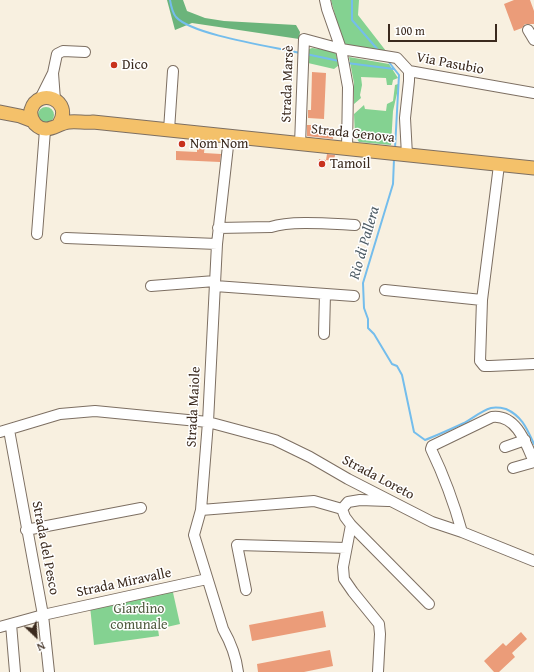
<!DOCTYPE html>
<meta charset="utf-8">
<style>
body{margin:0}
#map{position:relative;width:534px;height:672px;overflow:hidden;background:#f8f0e0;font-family:"Gentium Book Plus",serif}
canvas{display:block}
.north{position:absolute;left:16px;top:616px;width:40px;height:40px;-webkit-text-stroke:3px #fff;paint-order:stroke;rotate:155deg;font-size:11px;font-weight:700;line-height:16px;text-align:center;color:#3b2a1e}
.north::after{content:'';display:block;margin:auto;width:14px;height:18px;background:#3b2a1e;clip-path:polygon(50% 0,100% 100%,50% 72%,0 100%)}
.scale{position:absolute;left:388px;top:24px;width:109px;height:18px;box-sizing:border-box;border:2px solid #3b2a1e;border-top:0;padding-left:5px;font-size:12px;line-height:14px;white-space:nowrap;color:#3b2a1e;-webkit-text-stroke:3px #fff;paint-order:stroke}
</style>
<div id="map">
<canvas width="534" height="672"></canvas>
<div class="north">N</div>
<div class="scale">100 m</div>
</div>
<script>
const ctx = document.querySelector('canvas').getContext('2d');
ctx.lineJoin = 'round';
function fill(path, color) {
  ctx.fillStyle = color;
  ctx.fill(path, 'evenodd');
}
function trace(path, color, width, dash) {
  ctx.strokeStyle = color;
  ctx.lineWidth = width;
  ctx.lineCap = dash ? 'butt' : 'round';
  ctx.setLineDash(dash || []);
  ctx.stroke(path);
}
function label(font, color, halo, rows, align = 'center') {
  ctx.font = font + ' "Gentium Book Plus",serif';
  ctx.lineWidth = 3;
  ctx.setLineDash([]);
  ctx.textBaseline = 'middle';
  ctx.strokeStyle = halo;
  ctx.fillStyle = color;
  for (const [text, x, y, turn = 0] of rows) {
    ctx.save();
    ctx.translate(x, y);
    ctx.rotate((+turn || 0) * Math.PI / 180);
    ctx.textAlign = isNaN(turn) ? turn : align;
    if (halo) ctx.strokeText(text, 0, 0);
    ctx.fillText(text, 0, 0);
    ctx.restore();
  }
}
const green = new Path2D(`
 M331,0H359L358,15L386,51L343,44Z
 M312,48L335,51L339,65L334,69L308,63L307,50Z
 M349,57L389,64L398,78L393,80L392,85H387L386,78L361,77L362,85L360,95L361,98L354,104V83Z
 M398,84V89L393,111L391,145L359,142L355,136L354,114L364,105L365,109L386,111L387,104L393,101L395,85Z
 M38 115a8 8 0 1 1 16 0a8 8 0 1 1-16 0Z
 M172,588L180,624L158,629L159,636L94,645L90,606Z`);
const forest = new Path2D(`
 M167,0H183L187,11L205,18L224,21L296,25L300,32L299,39L192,23L175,30Z`);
const stream = new Path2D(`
 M170,0C171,6 172,12 176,17C192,35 274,47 300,53
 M352,0V20L379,51
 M306,54L339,61
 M388,61L399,75L395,148
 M347,63L394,69
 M394,159L393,184L363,283L364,308L368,319V328L374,334L392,364L397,366L402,375L414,432L425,440C438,435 451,429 464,423C473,418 481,411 491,408C496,407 502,408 506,409C522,416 527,429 534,444`);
const building = new Path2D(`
 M514,0H530L534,11V24H525L522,28L514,31L504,4Z
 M312,72L326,73L324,119L308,118V110H311Z
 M307,125H311V129L334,131L333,139L307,136Z
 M197,142L205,143L204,153L221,154L220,162L176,160V151L197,152Z
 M327,154L335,155L334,161L326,160L325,168L318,167L319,159L326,160Z
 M323,611L326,627L252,641L249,625Z
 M521,632L527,639L512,653L515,657L499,672H494L484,661L503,643L506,646Z
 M330,650L333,666L304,672H258L257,664Z`);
const minor = new Path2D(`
 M325,0L327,9L341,49L348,87L347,149
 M528,30L534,40
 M53,73L55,100
 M40,99L53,73L57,54L63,51L85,52
 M169,130L173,71
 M231,136L228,146L217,244L208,422L201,510L194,535L223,629C231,643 236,656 238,672
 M300,144L304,39L341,49L397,58L409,71L534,93
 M407,155L405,118L409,81V71
 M499,165L482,300L480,361L484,366H490L534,364
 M218,228L271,227C291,220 333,224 355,225
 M37,234L45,130
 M66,238L217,244
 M151,286L215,281
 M215,286L354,296
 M385,290L482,300
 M324,334L325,294
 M9,430L43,615L49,672
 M0,432L60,414L95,411L208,422L275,440L310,457L348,479L432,522L462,532L534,561
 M505,447L525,440
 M342,509L345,517L351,525L429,604
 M201,510L314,501L342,509L348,502L360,500L388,501
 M351,525L343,567L344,579L353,592L379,624L380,634L378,672
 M26,530L141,508
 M462,532C454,503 444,476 431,449L432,446L492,417C516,414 526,443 534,462L513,468
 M246,590L237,545L346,548
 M11,624L15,672
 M0,627L43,615L207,579`);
const major = new Path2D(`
 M0,112L20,116L33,121
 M59,124C74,100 38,86 31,110C30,115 32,120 35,124C47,136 57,123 69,122C77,121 85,123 93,122L534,168`);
const markers = [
 [114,65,4,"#c8321e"],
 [182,144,4,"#c8321e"],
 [322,164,4,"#c8321e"]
];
const streetNames = [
 ["Via Pasubio",450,64,11],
 ["Strada Marsè",288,84,-88],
 ["Strada Genova",353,134,6],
 ["Strada Maiole",194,407,-87],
 ["Strada Loreto",378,478,28],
 ["Strada del Pesco",45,548,79],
 ["Strada Miravalle",124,583,-12]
];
const poiNames = [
 ["Dico",122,65],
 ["Nom Nom",190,144],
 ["Tamoil",330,164]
];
const parkNames = [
 ["Giardino",139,609],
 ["comunale",139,625]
];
const waterNames = [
 ["Rio di Pallera",365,243,-74]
];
fill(green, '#84d291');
fill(forest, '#6bb47b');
trace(stream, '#74bdec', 2);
fill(building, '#eb9c79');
trace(minor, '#7d6f62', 12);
trace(major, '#7d6f62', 15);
trace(minor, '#fff', 10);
trace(major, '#f4c16a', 13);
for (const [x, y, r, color] of markers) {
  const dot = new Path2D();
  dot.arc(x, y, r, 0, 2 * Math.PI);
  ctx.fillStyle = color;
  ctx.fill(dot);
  trace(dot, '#fff', 1.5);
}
label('14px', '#3b2a1e', '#fff', streetNames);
label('14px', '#3b2a1e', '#fff', poiNames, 'left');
label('14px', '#515c40', '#fff', parkNames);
label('italic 15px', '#4f5d66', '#fff', waterNames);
</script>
